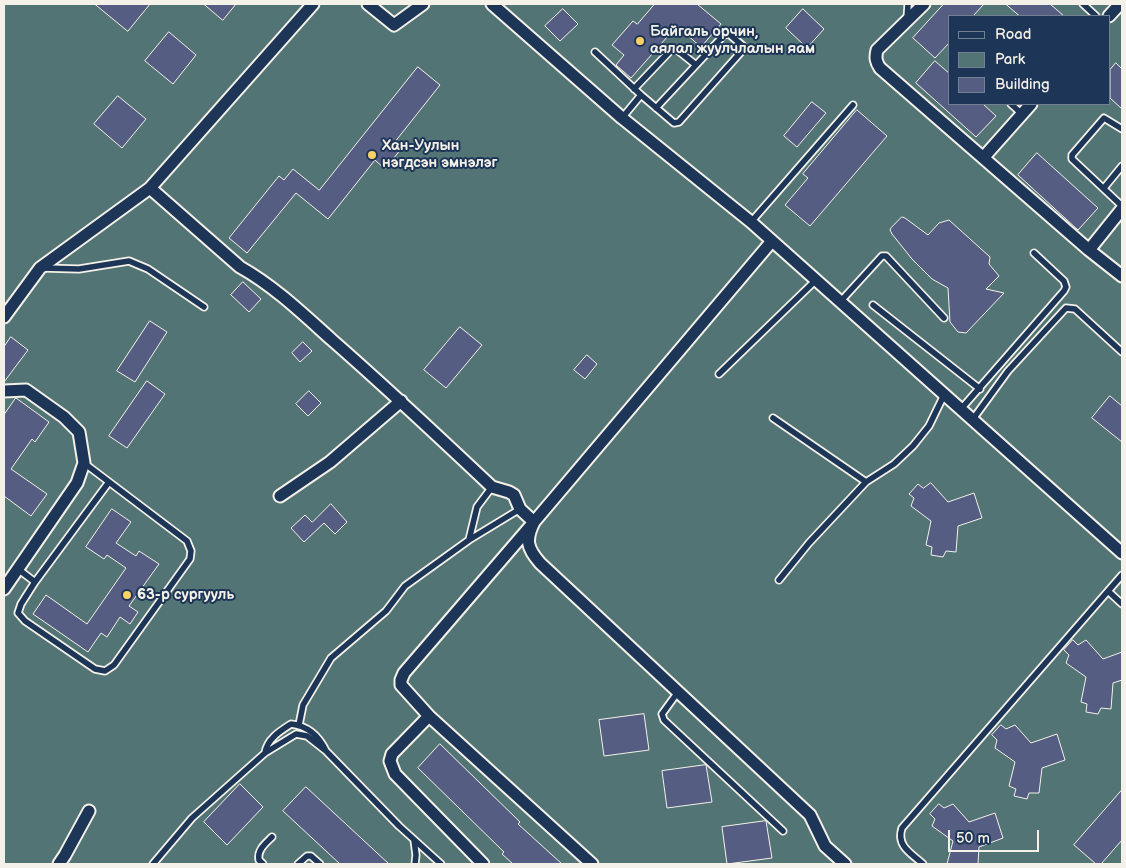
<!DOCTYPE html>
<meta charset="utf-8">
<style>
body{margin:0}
#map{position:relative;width:1126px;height:868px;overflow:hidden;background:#1d3557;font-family:"Balsamiq Sans",sans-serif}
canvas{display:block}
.frame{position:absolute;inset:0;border:5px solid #f4f1e8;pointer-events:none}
.legend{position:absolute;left:948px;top:15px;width:162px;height:90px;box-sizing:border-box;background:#1d3557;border:1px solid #738091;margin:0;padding:6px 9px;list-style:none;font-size:15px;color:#f4f1e8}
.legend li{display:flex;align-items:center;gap:10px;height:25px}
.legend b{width:25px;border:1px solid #738091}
.scale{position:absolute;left:948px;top:830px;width:91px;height:22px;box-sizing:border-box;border:2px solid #f4f1e8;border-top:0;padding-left:6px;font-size:15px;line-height:18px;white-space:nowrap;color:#f4f1e8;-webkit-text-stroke:4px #1d3557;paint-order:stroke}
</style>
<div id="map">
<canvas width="1126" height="868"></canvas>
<div class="frame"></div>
<ul class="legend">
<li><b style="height:6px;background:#1d3557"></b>Road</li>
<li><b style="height:14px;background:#537474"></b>Park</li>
<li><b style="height:14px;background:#555d83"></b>Building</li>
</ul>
<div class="scale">50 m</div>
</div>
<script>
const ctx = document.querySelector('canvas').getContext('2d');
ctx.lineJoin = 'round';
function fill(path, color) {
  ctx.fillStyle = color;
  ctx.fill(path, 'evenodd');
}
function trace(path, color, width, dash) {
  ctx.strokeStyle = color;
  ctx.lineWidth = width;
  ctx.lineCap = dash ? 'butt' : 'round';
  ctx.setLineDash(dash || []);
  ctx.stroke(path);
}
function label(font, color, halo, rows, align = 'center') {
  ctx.font = font + ' "Balsamiq Sans",sans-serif';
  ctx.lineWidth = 4;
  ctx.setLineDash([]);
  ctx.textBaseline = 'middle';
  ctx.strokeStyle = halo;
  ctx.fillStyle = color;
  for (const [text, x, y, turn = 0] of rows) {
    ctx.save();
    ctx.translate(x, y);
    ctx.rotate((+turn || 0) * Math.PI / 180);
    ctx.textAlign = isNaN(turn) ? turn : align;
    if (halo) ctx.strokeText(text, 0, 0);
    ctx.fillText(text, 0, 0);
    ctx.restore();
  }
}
const green = new Path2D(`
 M4,4H1122V864H4ZM950,16H1110V104H950Z`);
const building = new Path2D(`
 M95,4H150L128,31Z
 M204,4H236L223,20Z
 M655,4H697L721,24L701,47L678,27L669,37L668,36L631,78L616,65L624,55L612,45L633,21L637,24Z
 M944,4H984L973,16H950V42L935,58L913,38Z
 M1006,4H1050L1064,16H1020Z
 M563,9L578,24L560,41L545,26Z
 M803,9L824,29L807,48L786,28Z
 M169,32L196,55L173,84L145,61Z
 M935,61L950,74V104H983L996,116L976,137L916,83Z
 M1116,63L1122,69V109L1110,98V70Z
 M418,67L440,85L394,143L401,149L385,169L375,160L328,219L296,193L247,253L229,238L279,176L284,180L293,169L319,190Z
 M118,96L146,119L122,148L94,124Z
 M812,102L826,113L797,147L784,136Z
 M857,110L887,136L810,226L785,205L808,178L803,174Z
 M1037,153L1098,208L1078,230L1018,175Z
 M902,217L905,218L928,235L939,223L949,220L990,257L989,264L999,276L986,289L1004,293L966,333L958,332L950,322L948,288L932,279L912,259L892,234L890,230L891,228Z
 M243,282L261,299L249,312L231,295Z
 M150,321L167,332L135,382L117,371Z
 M460,327L482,345L446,388L424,370Z
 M11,337L28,350L4,382V347Z
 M303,342L312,351L300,362L292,353Z
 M587,355L597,364L585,379L574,370Z
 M147,381L165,394L127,448L109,436Z
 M309,391L321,403L308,416L296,404Z
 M1110,396L1122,406V442L1092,418Z
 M16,398L49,422L35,442L32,439L11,469L47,494L31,516L4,496V415Z
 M931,483L948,502L974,493L982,518L958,526L956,552L946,551L943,557L931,555L932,547L926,545L931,521L911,506L914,498L909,494L918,484L923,488Z
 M331,504L347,522L335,534L324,523L304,542L291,528L305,515L312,522Z
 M112,509L131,522L116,543L136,556L139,551L159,564L129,606L138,612L130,624L120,617L107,637L101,633L88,652L33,614L46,595L87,624L126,568L107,555L104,559L86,547Z
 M1073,640L1078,645L1086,640L1103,659L1122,652V680L1113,683L1111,709L1101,708L1098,714L1086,712L1087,704L1081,702L1086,677L1066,663L1069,655L1064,650Z
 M644,714L649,750L604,756L599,720Z
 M1001,725L1006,729L1015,725L1031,743L1057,734L1065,760L1042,768L1039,793H1029L1027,799L1014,796L1016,789L1009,786L1015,762L995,748L997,740L992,735Z
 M440,744L520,822L518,824L562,864H513L502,854L504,852L418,768Z
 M706,765L712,802L667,808L662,771Z
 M240,784L263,807L227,845L204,822Z
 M306,787L389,864H340L283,811Z
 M1122,790V840L1101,864H1096L1074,845Z
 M939,804L944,808L953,804L969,822L995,813L1003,838L979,847L978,864H947L953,841L932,826L935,819L930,814Z
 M766,821L772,858L727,864L722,827Z`);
const service = new Path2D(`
 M1083,4L1096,16
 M907,20L908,4
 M595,52L641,95L674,123L679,122L741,52L743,46L729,34L724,35L656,108
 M634,89L671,50L676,49L696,65
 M1011,104L1022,114
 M622,118L641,95
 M1122,129L1104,118L1072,155V159L1122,206
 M1104,188L1122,166
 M751,222L853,105
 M42,268L79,269L129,261L148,269L204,307
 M840,302L882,256H886L944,318
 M873,305L980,389
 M719,374L816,280
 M961,409L1064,291L1066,287L1064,281L1034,253
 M773,418L866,482
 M973,419L1008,371L1066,308L1075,309L1122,352
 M84,463L187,541L191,551L190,559L114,665L105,671L95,669L25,621L18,613L21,604L35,582L109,482
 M469,540L520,509
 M18,569L35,582
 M779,580L809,543L866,482L894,464L913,446L929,426L944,395
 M1108,591L1122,604
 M678,692L662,714L664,720L783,831
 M299,725L303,705L331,658L386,611L405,586L469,540L477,507L492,487
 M265,753C267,739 280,731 291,724C308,726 319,736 326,751
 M414,840L416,855L415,864
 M153,864L192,818L265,753L296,734L307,736L326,751L399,826L441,864
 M263,864L259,860C257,850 265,844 272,837
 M298,864L307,856H311L320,864
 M923,864C911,853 896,846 902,828L1122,575`);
const minor = new Path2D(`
 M368,4L394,25L423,4
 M492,4L622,118L751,222L1122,553
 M924,4L877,50C875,58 876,62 880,68L1089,250L1122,276
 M1109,16L1120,4
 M983,158L1031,104
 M150,188L240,267C274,286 303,314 332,340C387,388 439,437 492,487L509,492L514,495L520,509L534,522L404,673L401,680V685L429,716L592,864
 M772,241L534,522C525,540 527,548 540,563L810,815L825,846L845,864
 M1089,250L1122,209
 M4,317L40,268L150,188L313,4
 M4,391L26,390L64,417L79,432L84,463L77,483L4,589
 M280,496L330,462L401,401
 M429,716L392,754L390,761L395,774L483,864
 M59,864L65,855L89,811`);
const markers = [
 [640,41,5,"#ffd166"],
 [372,155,5,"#ffd166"],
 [127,595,5,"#ffd166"]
];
const poiNames = [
 ["Байгаль орчин,",650,32],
 ["аялал жуулчлалын яам",650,49],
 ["Хан-Уулын",382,146],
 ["нэгдсэн эмнэлэг",382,163],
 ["63-р сургууль",137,595]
];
fill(green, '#537474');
fill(building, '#555d83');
trace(building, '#f4f1e8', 1);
trace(service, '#f4f1e8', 9);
trace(minor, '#f4f1e8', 15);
trace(service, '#1d3557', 5.5);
trace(minor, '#1d3557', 11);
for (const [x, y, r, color] of markers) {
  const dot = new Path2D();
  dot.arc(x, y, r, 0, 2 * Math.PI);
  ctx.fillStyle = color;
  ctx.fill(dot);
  trace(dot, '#1d3557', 2);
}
label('bold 15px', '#f4f1e8', '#1d3557', poiNames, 'left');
</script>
